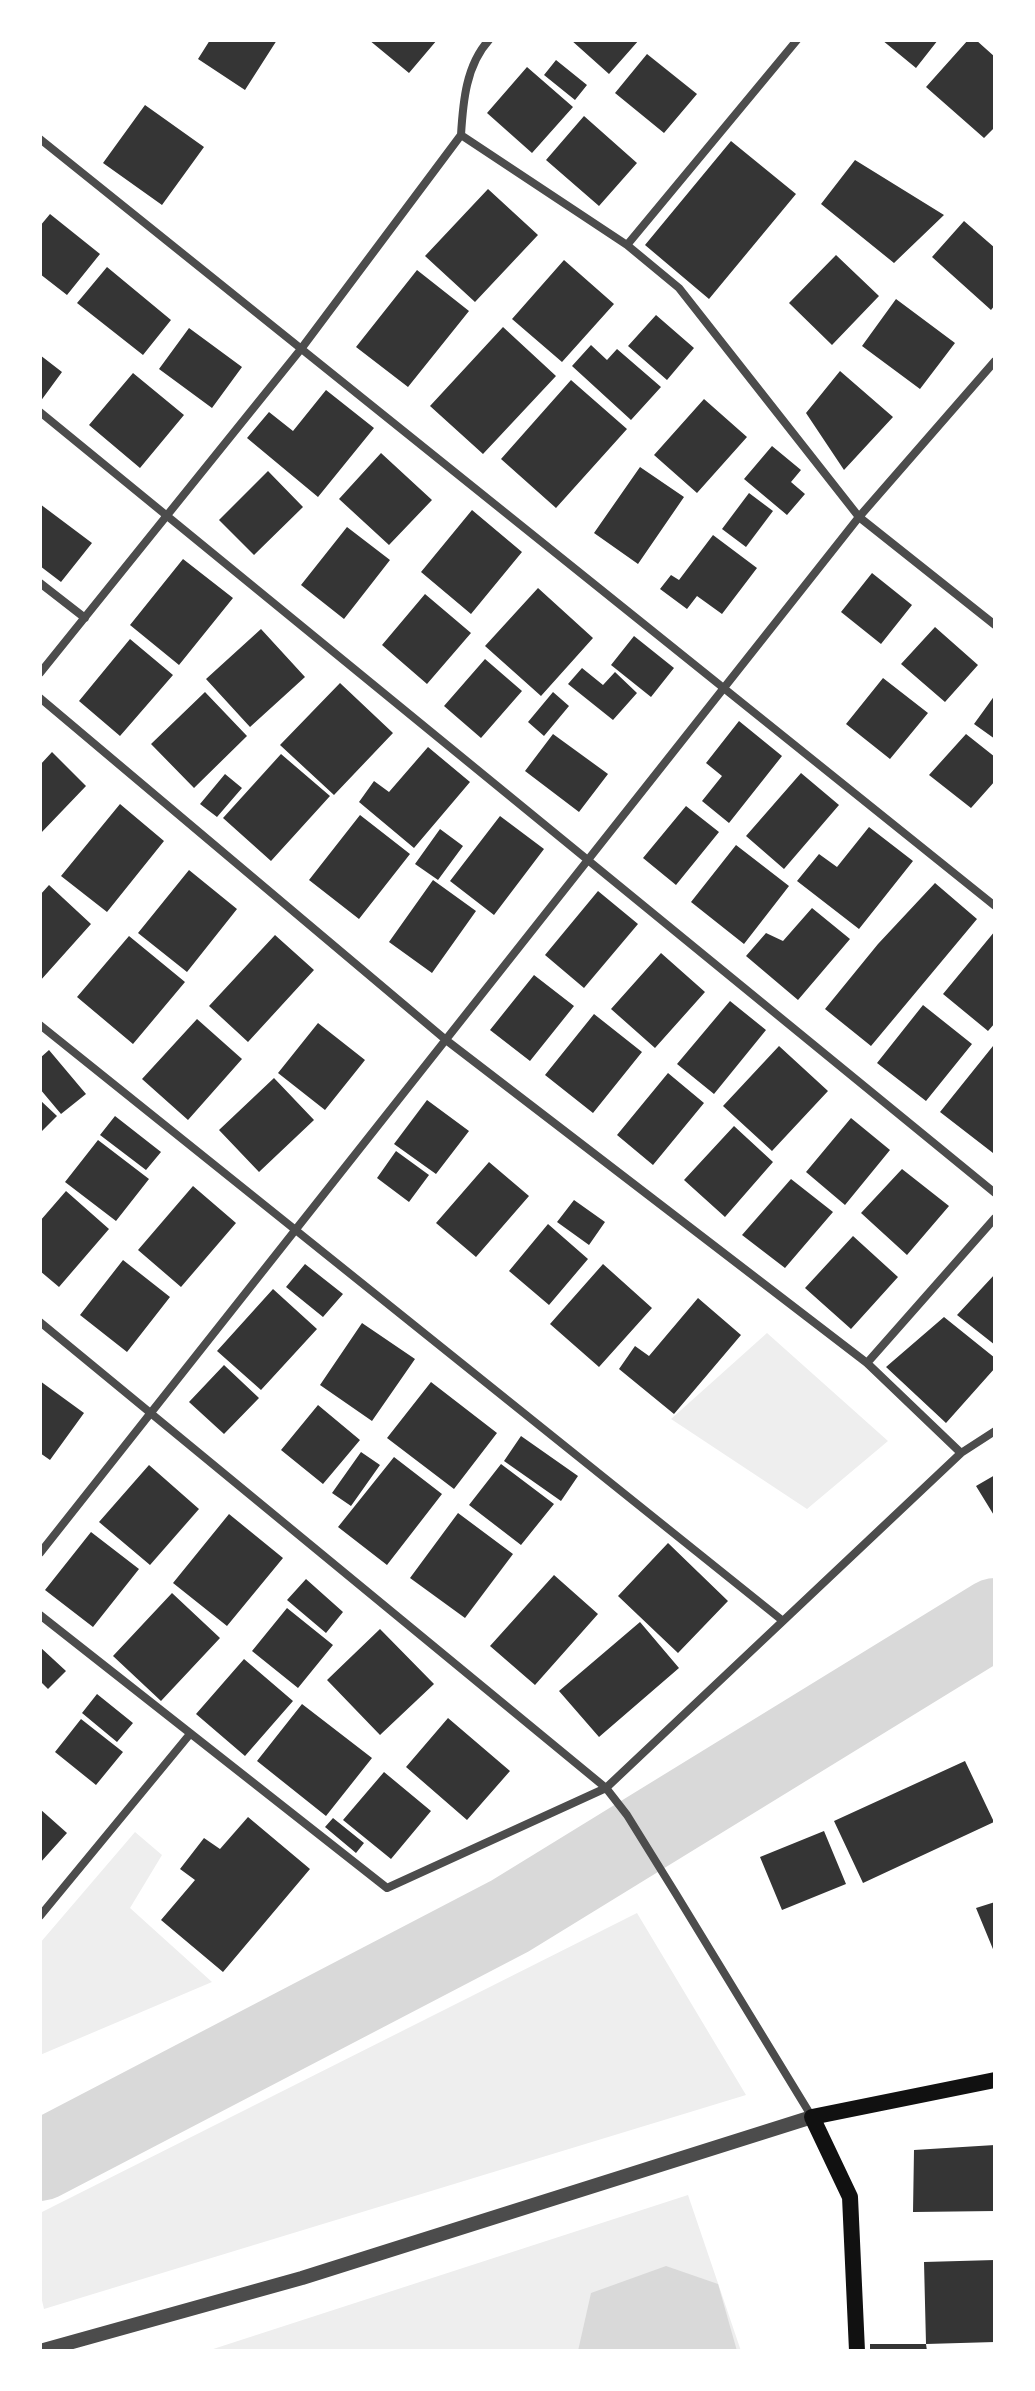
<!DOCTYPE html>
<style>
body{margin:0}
#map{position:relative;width:1035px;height:2391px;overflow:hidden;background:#fff;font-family:"Work Sans",sans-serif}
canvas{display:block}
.frame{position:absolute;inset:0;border:42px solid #fff;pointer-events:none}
</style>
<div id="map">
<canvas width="1035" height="2391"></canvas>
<div class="frame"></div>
</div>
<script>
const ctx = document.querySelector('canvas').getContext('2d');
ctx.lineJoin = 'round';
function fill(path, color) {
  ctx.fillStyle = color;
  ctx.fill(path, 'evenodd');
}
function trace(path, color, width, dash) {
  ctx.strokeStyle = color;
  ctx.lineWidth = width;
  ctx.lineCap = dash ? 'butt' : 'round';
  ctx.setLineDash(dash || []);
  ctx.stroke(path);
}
const green = new Path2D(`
 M767,1333L888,1441L807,1509L671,1419Z
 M135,1832L162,1855L130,1908L212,1982L40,2055V1943Z
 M637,1913L746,2095L44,2309L40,2292V2213Z
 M688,2195L741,2351H207Z`);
const water = new Path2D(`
 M666,2266L718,2284L737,2351H578L591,2293Z`);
const river = new Path2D(`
 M40,2161L510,1916L995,1618`);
const building = new Path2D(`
 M210,40H277L245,90L198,59Z
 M369,40H437L409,73Z
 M571,40H639L609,74Z
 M882,40H938L916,68Z
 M968,40H976L995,57V127L984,138L926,87Z
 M647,54L697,94L664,133L615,93Z
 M556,60L587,85L575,100L544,75Z
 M527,67L573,107L532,153L487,113Z
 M145,105L204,147L162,205L103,163Z
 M584,116L637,163L599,206L546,160Z
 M731,141L796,194L709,299L645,245Z
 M855,160L944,215L894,263L821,204Z
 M488,189L538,235L475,302L425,256Z
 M50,214L100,254L67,295L40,274V226Z
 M964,221L995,248V305L991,310L932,257Z
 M836,255L879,296L832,345L789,303Z
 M564,260L614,304L562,362L512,319Z
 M107,267L171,320L143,355L77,303Z
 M417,270L469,311L408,387L356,347Z
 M896,299L955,343L920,389L862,346Z
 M656,315L694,348L667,380L628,346Z
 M503,327L556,376L483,454L430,406Z
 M189,328L242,367L212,408L159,369Z
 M591,345L607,360L617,349L661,387L631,420L572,366Z
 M40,355L62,372L40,402Z
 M840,371L893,417L844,470L806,413Z
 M133,373L184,415L140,468L89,425Z
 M571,380L627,429L556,508L501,459Z
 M326,390L374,428L318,497L247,438L269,412L293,431Z
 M704,399L747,437L697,493L654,455Z
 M772,446L801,470L791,482L805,494L787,515L744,479Z
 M381,453L432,500L389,545L339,499Z
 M640,467L684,497L638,564L594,533Z
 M268,471L303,507L254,555L219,520Z
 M749,493L773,511L746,547L722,529Z
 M40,504L92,543L61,582L40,566Z
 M472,510L522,552L471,614L421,572Z
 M347,527L390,560L344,619L301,585Z
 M713,535L757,568L722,614L697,596L687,609L660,589L671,575L679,580Z
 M183,559L233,598L179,665L130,625Z
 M872,573L912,605L881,644L841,612Z
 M538,588L593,638L541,696L485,646Z
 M425,594L471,633L427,684L382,645Z
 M935,627L978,665L945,702L901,664Z
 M261,629L305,677L250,727L206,679Z
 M634,636L674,668L651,697L611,665Z
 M130,639L173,675L120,736L79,701Z
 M485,659L522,691L481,738L444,706Z
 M582,668L603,685L615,672L637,693L613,720L568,684Z
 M883,678L928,713L890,759L846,724Z
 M340,683L393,733L334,795L280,745Z
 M205,692L247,736L194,788L151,744Z
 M553,692L569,706L544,736L528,722Z
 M995,695V739L974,724Z
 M739,721L782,756L729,823L702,801L722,776L706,763Z
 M553,734L608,774L579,812L525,771Z
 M966,734L995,757V781L971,808L929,775Z
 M428,747L470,782L414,848L359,802L374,781L389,792Z
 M52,752L86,786L40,834V765Z
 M281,754L330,796L271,861L223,818Z
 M801,773L839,805L784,869L746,836Z
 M225,774L242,788L217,817L200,804Z
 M120,804L164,841L107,912L61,876Z
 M686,806L719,832L676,885L643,858Z
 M360,815L410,854L359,919L309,880Z
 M500,816L544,849L494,915L450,881Z
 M869,827L913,861L859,929L797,881L819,854L837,867Z
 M440,829L463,846L438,880L415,864Z
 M736,845L789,886L744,944L691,902Z
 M189,870L237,909L187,972L138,933Z
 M433,880L476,911L432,973L389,942Z
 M935,883L977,919L871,1046L825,1009L878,944Z
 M49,885L91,924L40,981V895Z
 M598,891L638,924L584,988L545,955Z
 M812,908L850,939L798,1000L746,956L766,933L783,941Z
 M995,931V1023L988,1031L943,994Z
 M275,935L314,970L248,1042L209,1006Z
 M129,936L185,982L133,1044L77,997Z
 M661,953L705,992L655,1048L611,1009Z
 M534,975L574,1006L530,1061L490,1030Z
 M730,1001L766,1030L714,1094L677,1064Z
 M923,1005L972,1044L926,1101L877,1063Z
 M594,1014L642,1052L593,1113L545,1075Z
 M197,1019L242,1059L188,1120L142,1079Z
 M318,1023L365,1060L325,1110L278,1073Z
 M779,1046L828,1091L772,1151L723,1106Z
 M993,1046L995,1048V1151L993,1153L940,1112Z
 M49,1050L86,1094L61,1114L40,1089V1058Z
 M668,1073L704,1103L653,1165L617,1135Z
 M274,1078L314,1120L259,1172L219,1130Z
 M40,1100L57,1116L40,1133Z
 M427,1100L469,1131L436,1174L394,1144Z
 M115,1116L161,1152L146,1170L100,1135Z
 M851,1118L890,1150L845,1205L806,1172Z
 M734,1126L773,1162L725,1217L684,1180Z
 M98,1140L149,1179L116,1221L65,1182Z
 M396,1151L429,1175L409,1202L377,1178Z
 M489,1162L529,1196L476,1257L436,1223Z
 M902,1169L949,1206L907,1255L861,1213Z
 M791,1179L833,1212L785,1268L742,1235Z
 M193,1186L236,1223L181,1287L138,1250Z
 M66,1191L109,1229L59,1287L40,1271V1221Z
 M574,1200L605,1222L589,1245L557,1222Z
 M548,1224L588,1259L549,1305L509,1271Z
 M853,1236L898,1277L851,1329L805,1288Z
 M123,1260L170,1297L127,1352L80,1315Z
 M305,1264L343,1294L323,1317L286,1287Z
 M603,1264L652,1308L599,1367L550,1324Z
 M995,1274V1345L957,1315Z
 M273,1289L317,1329L261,1390L217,1351Z
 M698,1298L741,1335L674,1414L619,1369L635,1346L649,1356Z
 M944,1317L995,1358V1368L946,1423L886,1367Z
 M362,1323L415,1359L372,1421L320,1385Z
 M224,1365L259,1398L224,1434L189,1402Z
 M40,1381L84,1413L50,1460L40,1453Z
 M431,1382L497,1433L454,1489L387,1438Z
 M318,1405L360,1440L323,1484L281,1450Z
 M521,1436L578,1476L561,1501L504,1461Z
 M361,1452L380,1465L351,1506L332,1493Z
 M394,1457L442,1494L387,1565L338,1527Z
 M501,1464L554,1504L521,1545L469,1505Z
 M149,1465L199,1509L150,1565L99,1522Z
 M995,1475V1517L976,1486Z
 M458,1513L513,1554L465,1618L410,1578Z
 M229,1514L283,1558L227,1626L173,1583Z
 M91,1532L139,1569L93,1627L45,1590Z
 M668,1543L728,1601L678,1653L618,1596Z
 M554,1575L598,1614L535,1685L490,1646Z
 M306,1579L343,1612L326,1633L287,1600Z
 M172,1593L220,1638L161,1701L113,1656Z
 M287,1608L333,1645L298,1688L252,1651Z
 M640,1622L679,1668L599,1737L559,1691Z
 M380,1629L434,1684L380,1735L327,1680Z
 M40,1647L66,1671L48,1689L40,1681Z
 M244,1659L293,1701L245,1756L196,1714Z
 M97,1694L133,1723L117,1742L82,1713Z
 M302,1704L372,1758L326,1816L257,1761Z
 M448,1718L510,1771L467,1820L406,1767Z
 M81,1719L123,1752L96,1785L55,1752Z
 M965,1761L994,1822L863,1883L834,1821Z
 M384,1772L431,1811L391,1859L343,1820Z
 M40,1809L67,1833L40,1863Z
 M248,1817L310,1869L223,1972L161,1920L195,1880L180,1869L204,1838L220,1849Z
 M333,1818L364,1843L356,1853L325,1827Z
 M824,1831L846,1884L782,1910L760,1857Z
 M995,1902V1954L976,1908Z
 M995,2145V2211L913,2212L914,2150Z
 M995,2260V2342L926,2344L927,2351H870V2344H926L924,2262Z`);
const minor = new Path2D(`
 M461,135L627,245L679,288L859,517L995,625
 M40,139L995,906
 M627,245L797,40
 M40,412L995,1193
 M40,583L85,618
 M40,673L301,349L461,135C463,102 466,65 489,40
 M40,698L446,1040L867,1363L961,1453
 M40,1025L783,1621
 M40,1322L606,1788L627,1815L676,1894L812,2117
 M867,1363L995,1218
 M40,1553L859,517L995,361
 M40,1615L387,1888L606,1788L961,1453L995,1431
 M40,1916L190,1734`);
const tertiary = new Path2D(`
 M40,2351L302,2278L812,2117`);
const secondary = new Path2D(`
 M857,2351L850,2197L812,2117L995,2080`);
fill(green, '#eee');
fill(water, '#d9d9d9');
trace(river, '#d9d9d9', 80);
fill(building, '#353535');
trace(minor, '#4c4c4c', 8);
trace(tertiary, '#4c4c4c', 14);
trace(secondary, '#111', 16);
</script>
